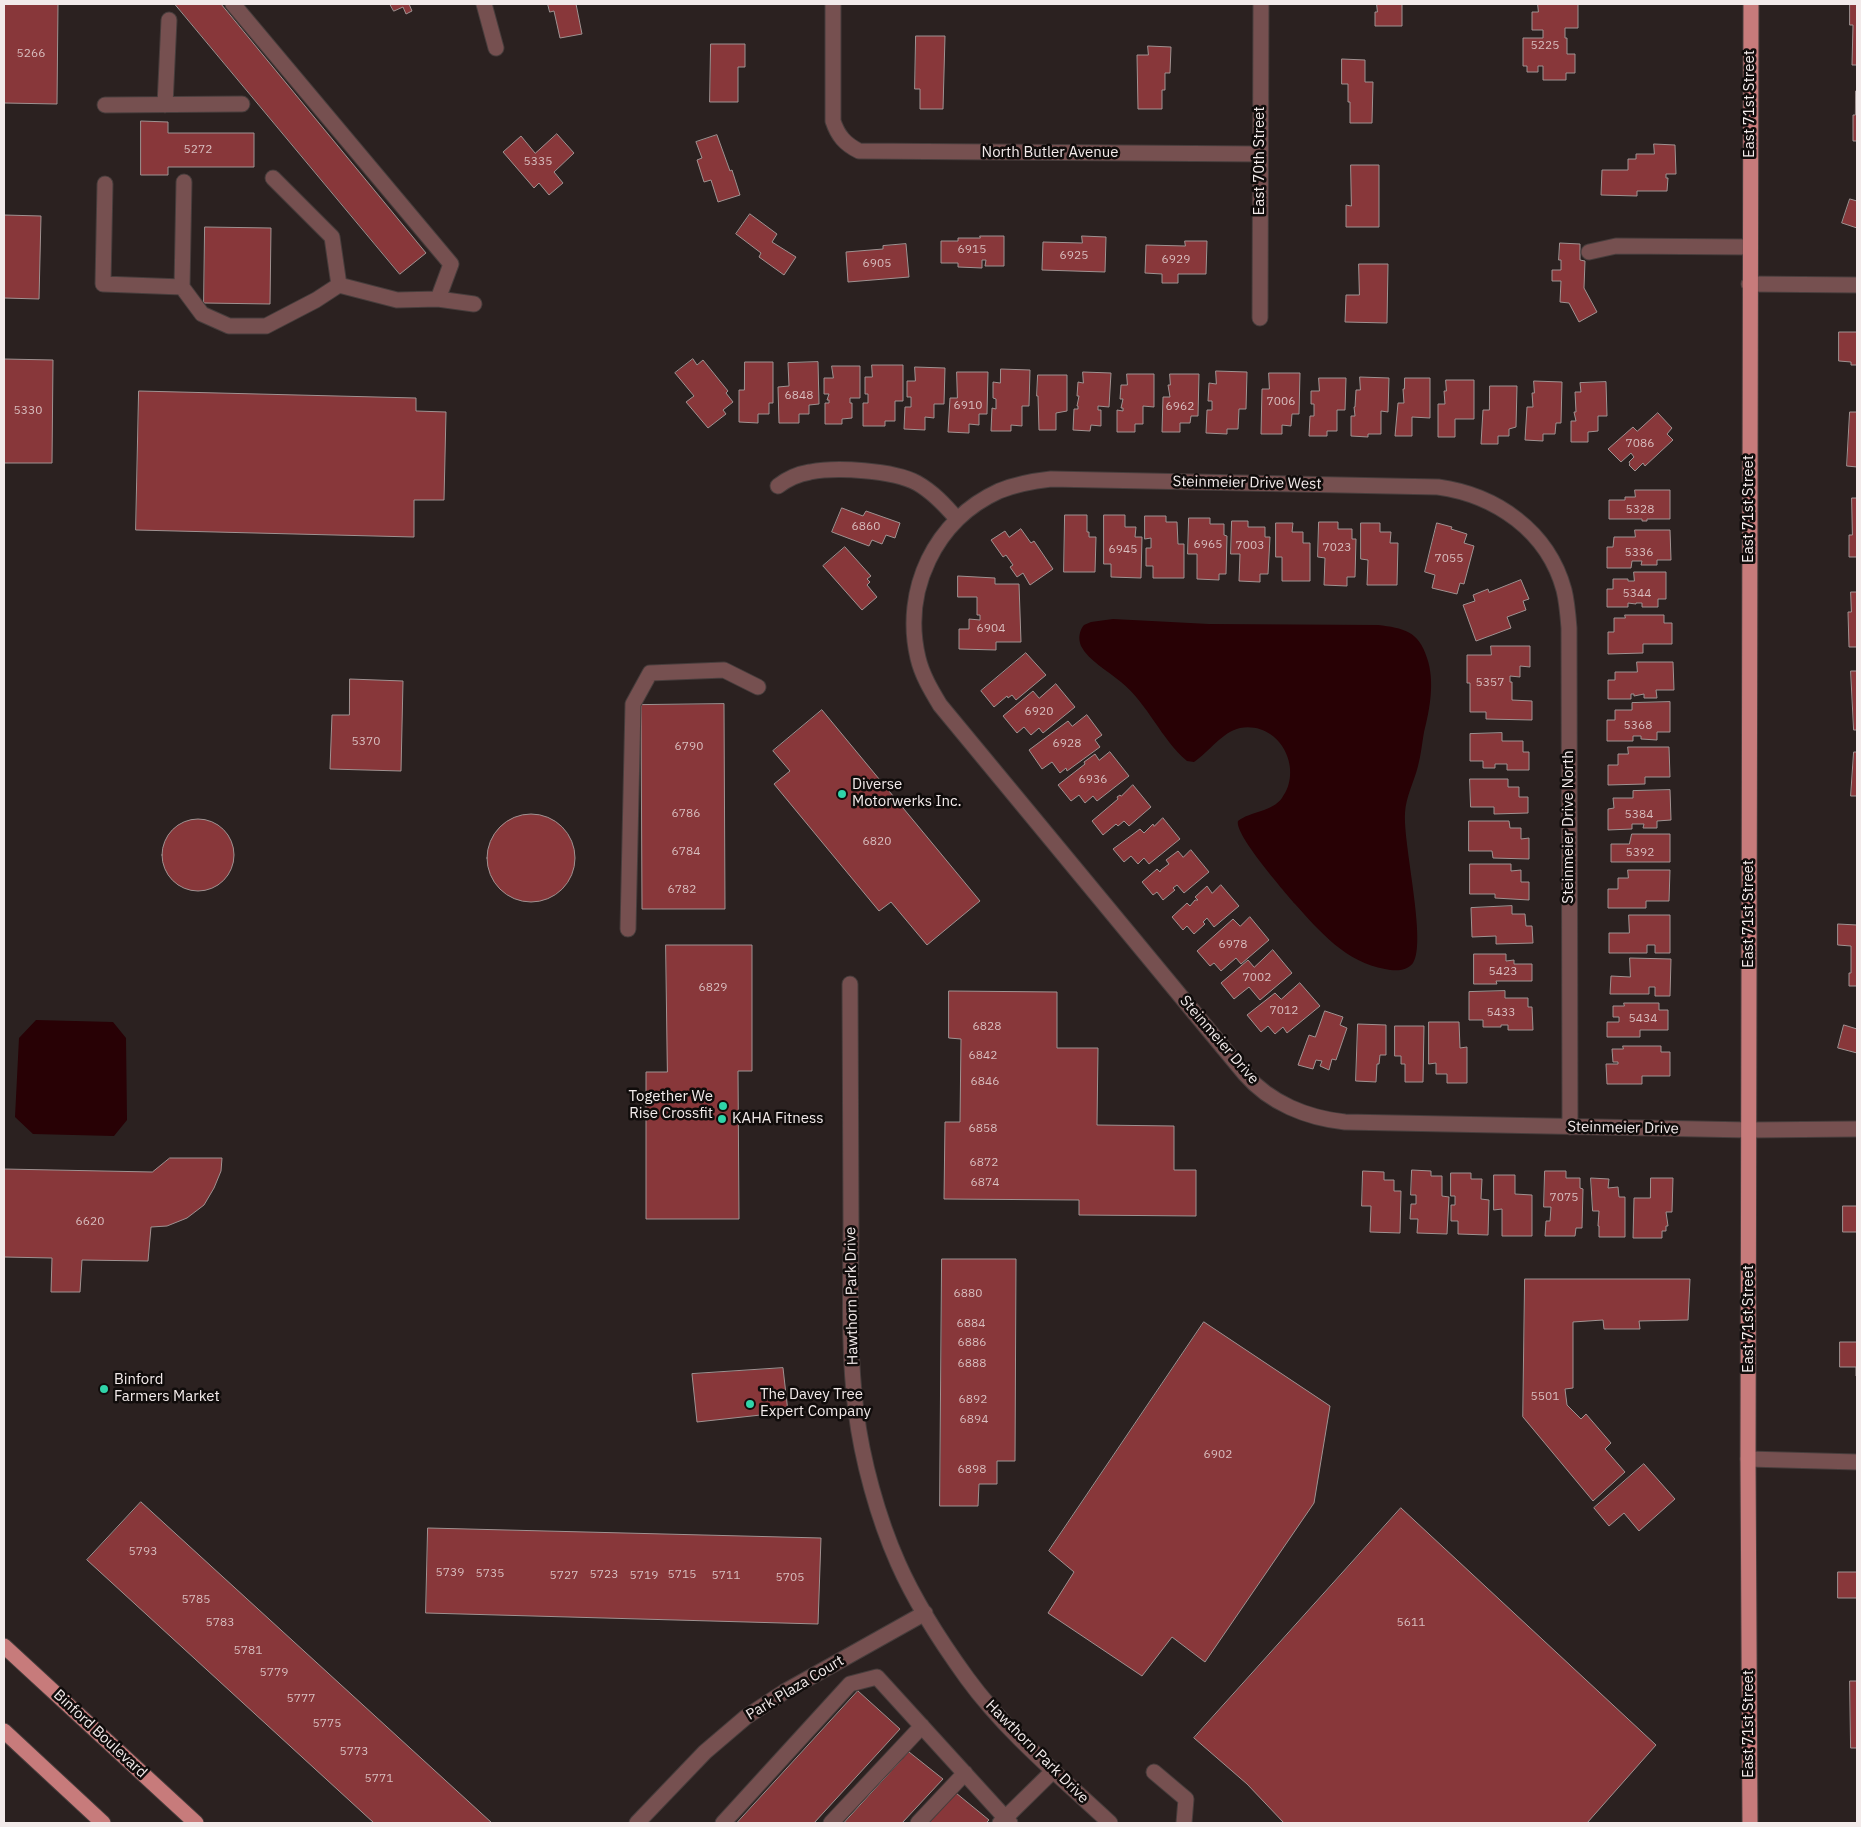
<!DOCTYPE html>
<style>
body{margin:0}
#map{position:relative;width:1861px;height:1827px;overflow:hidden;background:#2b2120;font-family:"IBM Plex Sans",sans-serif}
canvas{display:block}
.frame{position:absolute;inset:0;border:5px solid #f2eaea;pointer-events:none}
</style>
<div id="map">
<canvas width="1861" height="1827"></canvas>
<div class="frame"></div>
</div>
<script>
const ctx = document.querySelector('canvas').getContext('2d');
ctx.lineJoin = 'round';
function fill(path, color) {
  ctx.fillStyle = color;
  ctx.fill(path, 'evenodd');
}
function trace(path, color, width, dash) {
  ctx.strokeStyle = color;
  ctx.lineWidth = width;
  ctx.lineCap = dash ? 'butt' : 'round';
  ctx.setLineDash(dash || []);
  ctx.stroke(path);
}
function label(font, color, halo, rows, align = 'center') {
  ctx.font = font + ' "IBM Plex Sans",sans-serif';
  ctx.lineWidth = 5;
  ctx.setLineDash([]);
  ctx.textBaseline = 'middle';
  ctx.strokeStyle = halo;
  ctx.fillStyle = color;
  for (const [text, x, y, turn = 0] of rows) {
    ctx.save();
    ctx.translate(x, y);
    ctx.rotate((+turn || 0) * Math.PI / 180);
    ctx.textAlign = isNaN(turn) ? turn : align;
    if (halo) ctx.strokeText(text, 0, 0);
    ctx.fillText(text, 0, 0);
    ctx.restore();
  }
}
const water = new Path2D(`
 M1113,619L1209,624L1378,625C1403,628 1419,631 1427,658C1435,681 1430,709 1424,732C1422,743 1421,755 1418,766C1414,782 1406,796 1405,813C1403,845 1427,942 1413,963C1406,972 1394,971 1385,969C1347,963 1319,931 1295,904C1284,891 1234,834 1238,821C1251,811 1272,812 1282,798C1304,769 1280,721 1240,728C1222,732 1209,752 1194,762L1187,761C1161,739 1148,704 1121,682C1108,671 1089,661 1081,646C1078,639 1079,631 1084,625L1091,622Z
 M36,1020L113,1022L126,1038L127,1120L114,1136L33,1134L15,1117L19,1038Z`);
const building = new Path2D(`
 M4,4H58L57,104L4,103Z
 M175,4H221L426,253L400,274Z
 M390,4H409L412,11L406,14L403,7L394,11Z
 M548,4H576L582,34L560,38L554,11L550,12Z
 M1377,4H1402V26H1375V12H1377Z
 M1538,4H1578V28H1565V38H1567V54H1575V73H1566V80H1543V66H1538V72H1527V66H1523V38H1543V30H1532V12H1538Z
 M1850,4H1857V65H1852L1853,25H1850Z
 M916,36H945L943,109H920V89H915Z
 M711,44H745V67H738V102H710Z
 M1148,46L1171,47L1170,73H1165V90H1162V109H1138L1137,55H1148Z
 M1342,59L1365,60V82H1373L1372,123H1350V102H1348V84H1342Z
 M1856,91H1857V141H1853V115H1855Z
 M141,121L168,122V133H254V167H168V175H141Z
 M557,134L574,153L554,172L563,183L549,195L539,183L534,188L503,152L521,136L535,153Z
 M717,135L730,171L732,170L740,195L718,202L711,180L704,182L697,160L702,158L696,142Z
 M1654,144L1675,145L1676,174H1666V178H1668L1667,191H1637V196L1601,195L1602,170H1628V159H1636V154H1654Z
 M1351,165H1379V227H1346V205L1351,206Z
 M1850,199L1857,201V228L1842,223Z
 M750,214L777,234L772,242L796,257L784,275L759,257L761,253L736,234Z
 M4,215L41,216L39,299L4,298Z
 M205,227L271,228L270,304L204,303Z
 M980,236H1004V266H985L986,260H982V268L958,267V263H941V241H958V238H980Z
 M1082,236L1106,237L1105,272L1042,270L1043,242L1082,243Z
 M1185,241H1207L1206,274H1178V283H1162V274L1145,273L1146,245L1185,246Z
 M1560,243L1580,244V260L1585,261L1584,288L1597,312L1579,322L1569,303L1560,302L1561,281H1552V270H1561V260H1559Z
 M906,244L909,277L848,282L846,252L883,249V246Z
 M1359,264H1388L1387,323L1345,322L1346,295H1359Z
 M1839,332H1857V365H1851V362L1839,361Z
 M4,359L53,360L52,463H4Z
 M693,359L697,365L703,360L728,391L726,393L733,402L723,410L726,414L708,428L686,402L694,396L675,373Z
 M745,362H773V403H769V414H758V423L739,422V390H744Z
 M818,362L819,404L809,405V414H799V423H779L778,387L789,386L788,363Z
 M872,365H903V401H895V421H885V426H863V403H868V394H865V377H872Z
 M832,366H860V398H850V403H852V418L842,419V424H825V403H829V400H827L829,394H824V378H833Z
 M915,367L945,368L944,404H934V418L925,417V430L904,429L905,407H911V397H907V381H915Z
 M1001,369L1030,370L1029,406H1022V426L1011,425V431H991L992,408L996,409V399L993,398V382L1000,383Z
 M1216,371L1247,372L1246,409H1239L1238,429H1227V434L1206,433L1207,410H1212V401H1208L1209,383L1216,384Z
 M957,372H988L987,414H979V425L969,424V433L948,432L950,398H957Z
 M1083,372L1111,373L1109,407L1098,406V410H1101V426L1091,425L1090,431L1073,430L1074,409H1078V406H1077L1079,396H1077L1078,382L1083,383Z
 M1269,373H1300L1299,414H1292L1291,426L1282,425V434H1261L1262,389H1269Z
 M1127,374H1154V407L1143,406V424H1135V432H1117V410L1123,411V408H1121L1123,399H1120L1121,385H1127Z
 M1170,374H1199L1198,416H1191L1190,423H1180V432H1162L1163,397H1170L1168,385H1170Z
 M1038,375H1067V411L1056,413V430H1039L1038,396H1037Z
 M1360,377L1389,378L1388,412L1381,411V434H1368V437L1351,436V416H1355L1354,407H1355L1356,390H1360Z
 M1319,378H1346L1345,410H1337V431H1327V436H1309L1310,416H1314V404H1311V391H1319Z
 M1405,378H1430V418L1412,417V436H1395L1398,403H1404L1403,389H1404Z
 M1446,380H1474V419H1455V437H1438V404H1445L1444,391H1446Z
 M1534,381L1562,382L1561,423H1556L1555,434H1543V441L1525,440L1527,407H1533L1532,393H1534Z
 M1606,382L1607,416H1598V431L1588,432V442H1571V421H1576L1574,412H1576L1575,392H1581L1580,383Z
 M1490,386H1517L1516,427L1509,429V436H1498V444H1481L1483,410H1489Z
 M139,391L416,398V411L446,412L444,500H414V537L136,530Z
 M1850,412H1857V467L1847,466Z
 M1658,413L1672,428L1667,434L1673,440L1645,466L1643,463L1635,471L1629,465L1630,464L1629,462L1634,457L1631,453L1621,462L1608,449L1633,427L1637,431Z
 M1635,490H1670V519H1647V521H1642V519H1609V500H1625V497H1635Z
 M1852,498H1857V557H1849V535H1852Z
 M842,508L863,516L866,511L900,523L895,538L886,535L882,544L872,540L869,546L832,532Z
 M1065,515H1087V532H1089V537H1096L1095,572H1064Z
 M1104,515H1125V527H1136L1135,537H1142L1141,578L1111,577V564H1104Z
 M1145,516H1166V522H1177L1178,544H1184V578H1153V566H1146V548H1151V538L1145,539Z
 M1189,518H1210V524H1224V535L1227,536L1226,574H1219V580L1197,579V554H1188Z
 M1232,521H1248V527H1265V537H1270L1268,574H1260V582L1239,581L1240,554H1231Z
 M1319,522H1338V529H1352V539H1356L1355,577H1347V586L1324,585L1325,558L1318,557Z
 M1276,523H1293L1292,532H1303V543H1310V581H1282V557H1276Z
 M1361,523H1380V532H1391L1390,543H1398L1397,585H1367L1368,560L1361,559Z
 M1437,523L1452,527L1451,529L1467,534L1464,543L1474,546L1464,584L1460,583L1457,594L1432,588L1435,575L1425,572Z
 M1021,529L1031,543L1034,541L1053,569L1030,585L1023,573L1017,577L1010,567L1013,565L1006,555L1003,557L991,540L1005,531L1009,537Z
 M1635,530H1670L1671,560H1657V565H1641L1642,561H1632L1631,568H1607V547H1613L1614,537H1635Z
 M845,547L871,576L867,579L870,582L867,585L877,597L862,610L823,566Z
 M1634,572H1666V599H1658V607H1642V603H1636V604L1628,603V607H1607V589H1613V579H1628V581H1634Z
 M958,576L995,578V584H1019L1021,642H996V650L959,649V629H969V619L980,620V615H977V597H958Z
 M1521,580L1529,599L1523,601L1526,610L1507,617L1511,628L1476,641L1463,605L1475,601L1473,595L1488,589L1489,592Z
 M1851,592H1857V647H1849L1848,612H1851Z
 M1625,615H1664V623H1672V644H1643V653L1608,654V632H1614V618H1625Z
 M1491,646H1530V667L1520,666V677L1510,676V682H1512V700L1532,701V720L1486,719V712H1470V683H1467V655H1491Z
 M1026,653L1046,675L1016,700L1012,695L1008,698L1007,696L994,707L981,691Z
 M1637,662H1673L1674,690H1656L1657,698H1644V694L1634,696V694H1631V699H1608V680H1615V672H1637Z
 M1851,671H1857V730H1854Z
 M350,679L403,681L401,771L330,769L332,715H349Z
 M1056,684L1075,707L1043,733L1039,728L1031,735L1024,727L1017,733L1003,716L1033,691L1039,698Z
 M1670,702V732H1657V740L1641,739V736H1633V741H1607V720H1615V710H1632V703Z
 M724,704L725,909H642L641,705Z
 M822,710L980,901L927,945L891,902L879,911L774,784L790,771L773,751Z
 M1087,715L1102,735L1095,740L1100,747L1067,771L1066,768L1060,773L1052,762L1042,769L1029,750L1068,721L1072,726Z
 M1502,733V741H1523V752H1529V770H1507V764H1495V768H1483V761H1470V734Z
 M1628,747H1669L1670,777H1645V784L1608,785V765H1618V754H1628Z
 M1110,752L1129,776L1097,801L1093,796L1085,803L1079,795L1071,801L1058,785L1085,764L1084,762L1095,754L1099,760Z
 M1854,752H1857V796H1851Z
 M1470,779H1508V787H1519V797H1528V813L1494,814V807H1471Z
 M1133,785L1151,807L1129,826L1124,821L1118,826L1116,824L1103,835L1092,821L1118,799L1117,797L1120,795L1121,796Z
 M1670,790L1671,820L1657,821V828H1643L1644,824H1632V829L1608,830V809L1614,808L1613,798H1633V791Z
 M487 858a44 44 0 1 1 88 0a44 44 0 1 1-88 0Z
 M1163,818L1180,839L1149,864L1144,858L1138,864L1131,856L1124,862L1113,849L1140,829L1144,833L1153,824L1154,826Z
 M162 855a36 36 0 1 1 72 0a36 36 0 1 1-72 0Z
 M1469,821H1509L1510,828H1521V839L1529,838V859L1493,858L1492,851H1469Z
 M1632,834H1670V862H1611V844H1629Z
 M1191,850L1209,872L1184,893L1177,885L1173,888L1175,890L1163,900L1157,892L1153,895L1142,882L1157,869L1160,872L1161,870L1169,864L1166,860L1178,851L1183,857Z
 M1470,864H1511V871L1521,870V882H1529V900L1495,898V894H1470Z
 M1628,870H1670L1669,901H1646V908H1608V889H1618V878H1628Z
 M1221,885L1239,906L1214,927L1207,918L1203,922L1205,924L1194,934L1187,926L1183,930L1172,917L1187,903L1190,906L1195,900H1198L1195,897L1207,886L1212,893Z
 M1512,906V914H1525L1526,926H1532L1533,943L1496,944V936L1472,937L1471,908Z
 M1629,915H1670V953H1655V945H1647V953H1609V933H1629Z
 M1250,917L1269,940L1241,964L1236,958L1221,971L1214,963L1210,966L1197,951L1233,919L1240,926Z
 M1838,924L1857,925V986H1849V973H1851V946L1838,945Z
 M666,945H752V1071H738L739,1219H646V1072H667Z
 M1273,950L1292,973L1260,1000L1249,987L1234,999L1221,983L1248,960L1254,967Z
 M1474,954H1506V961L1514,960V964H1532V981H1496L1497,984H1474Z
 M1630,958L1671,959L1670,996H1655V987H1649V994H1610L1611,976L1630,977Z
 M1300,983L1320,1006L1287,1033L1283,1027L1275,1034L1268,1026L1261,1032L1247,1015L1275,993L1281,999Z
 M949,991L1057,992V1048H1098L1097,1125L1174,1126V1170H1196V1216L1079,1215V1200L944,1199L945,1122H960L961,1039L949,1038Z
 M1505,991V998H1528V1007H1532L1533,1030H1508V1025H1501V1027H1483V1020H1469V992Z
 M1624,1003H1659V1010H1668V1030H1640V1037H1607V1022H1619V1017H1613V1006H1624Z
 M1325,1011L1343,1017L1340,1025L1347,1028L1336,1060L1332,1059L1329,1070L1320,1066L1322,1061L1316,1060L1313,1069L1298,1065L1309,1035L1315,1037Z
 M1429,1022H1459L1460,1048L1467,1047V1083H1447V1074H1436V1063L1429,1064Z
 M1358,1024L1386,1025V1055H1380L1379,1064H1377L1376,1082L1356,1081Z
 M1844,1025L1857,1029V1053L1838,1048Z
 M1395,1026H1424L1423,1082H1405V1064H1401V1056H1395Z
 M1623,1046H1661V1052H1670V1076H1642V1084H1607L1606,1064H1618V1062H1613L1612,1049H1623Z
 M170,1158H222L221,1171L214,1188L204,1205L187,1218L167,1226L151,1227L148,1261L82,1260L80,1292H51L52,1258L4,1257V1169L152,1172Z
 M1412,1170L1431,1171V1176H1442V1196L1449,1197L1447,1234L1417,1233L1418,1219H1410L1411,1204H1416V1195H1411Z
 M1363,1171L1384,1172V1180H1394V1191H1401L1400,1233L1370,1232L1371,1206H1362Z
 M1545,1171H1566V1178H1580V1188L1583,1189L1582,1228H1576L1575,1236H1545L1546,1221H1550L1551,1207H1544Z
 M1451,1173H1471V1179H1482L1481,1199L1489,1200L1488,1235L1458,1234V1221H1451V1205H1455V1196H1451Z
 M1494,1175H1515V1194L1532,1195V1236H1502V1209L1494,1210Z
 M1591,1178L1609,1179L1608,1188L1618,1187L1619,1197H1625V1237H1599V1226H1598L1599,1211H1593Z
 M1651,1178H1673L1672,1212H1666L1668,1226H1666V1231H1662V1238H1633L1634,1198H1650Z
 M1843,1206H1857V1232H1843Z
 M942,1259H1016L1015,1461H997V1484H979L978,1506H940Z
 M1525,1279H1690L1688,1320L1639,1321L1640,1329H1604L1603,1320L1573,1322V1388L1565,1389L1567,1405L1581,1419L1586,1414L1611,1443L1605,1449L1625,1472L1593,1501L1523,1417Z
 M1204,1322L1330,1406L1314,1503L1205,1662L1172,1637L1142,1676L1048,1613L1074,1572L1049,1551Z
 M1840,1342H1857V1376H1856V1367H1840Z
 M783,1368L788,1412L697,1422L692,1374Z
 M1644,1464L1675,1499L1639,1531L1624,1513L1609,1526L1594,1508Z
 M141,1502L492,1823H374L87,1560Z
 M1401,1508L1656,1745L1587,1823H1284L1247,1784L1194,1738Z
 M428,1528L821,1538L818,1624L426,1613Z
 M1838,1572H1857V1598H1838Z
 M1850,1681H1857V1748H1851Z
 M858,1691L900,1729L814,1823H737Z
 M909,1752L943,1779L902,1823H844Z
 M956,1793L989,1820L986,1823H928Z`);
const minor = new Path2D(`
 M233,4L451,264L438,299
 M484,4L496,48
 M833,4V121C838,136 845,144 859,151L1260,154
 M105,105L242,104
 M165,105L169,20
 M105,184L103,284L182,287L202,314L229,326H266L316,300L339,285L332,237L273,178
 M1589,252L1616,246L1749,247
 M1749,284L1857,285
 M339,285L397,300L438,299L474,304
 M182,287L184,182
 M1260,318L1261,4
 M778,486C787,479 798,474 810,472C836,467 893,470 917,483C933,492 945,505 957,519
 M628,929L633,704L650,673L724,670L758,687
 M850,984C850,1063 850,1142 851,1221C851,1284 848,1348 856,1411C862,1460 878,1518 898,1563C916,1604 941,1642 967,1678C1007,1733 1061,1777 1110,1823
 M1570,1127L1569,628C1568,615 1567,602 1564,590C1548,531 1496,495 1438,487L1051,479C1033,481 1016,484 999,491C935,520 902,590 918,658C922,675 931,690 940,705L1245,1074C1270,1103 1307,1118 1345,1122L1749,1130L1857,1129
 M1748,1459L1857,1462
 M1154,1772L1186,1799L1184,1823
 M637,1823L705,1752L746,1717L784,1692L925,1613
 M723,1823L850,1684L877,1677L1010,1823
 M831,1823L922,1726
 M918,1823L965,1773
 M1000,1823L1053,1771`);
const major = new Path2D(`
 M4,1646L196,1823
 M4,1731L103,1823
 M1750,1823L1748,1459L1751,4`);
const markers = [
 [842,794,5,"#30d4a9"],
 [723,1106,5,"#30d4a9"],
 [722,1119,5,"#30d4a9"],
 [104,1389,5,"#30d4a9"],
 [750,1404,5,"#30d4a9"]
];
const numberNames = [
 ["5225",1545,46],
 ["5266",31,54],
 ["5272",198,150],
 ["5335",538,162],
 ["6915",972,250],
 ["6925",1074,256],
 ["6929",1176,260],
 ["6905",877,264],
 ["6848",799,396],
 ["7006",1281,402],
 ["6910",968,406],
 ["6962",1180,407],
 ["5330",28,411],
 ["7086",1640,444],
 ["5328",1640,510],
 ["6860",866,527],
 ["6965",1208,545],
 ["7003",1250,546],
 ["7023",1337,548],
 ["6945",1123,550],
 ["5336",1639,553],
 ["7055",1449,559],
 ["5344",1637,594],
 ["6904",991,629],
 ["5357",1490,683],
 ["6920",1039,712],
 ["5368",1638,726],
 ["5370",366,742],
 ["6928",1067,744],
 ["6790",689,747],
 ["6936",1093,780],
 ["6786",686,814],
 ["5384",1639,815],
 ["6820",877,842],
 ["6784",686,852],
 ["5392",1640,853],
 ["6782",682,890],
 ["6978",1233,945],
 ["5423",1503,972],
 ["7002",1257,978],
 ["6829",713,988],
 ["7012",1284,1011],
 ["5433",1501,1013],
 ["5434",1643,1019],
 ["6828",987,1027],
 ["6842",983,1056],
 ["6846",985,1082],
 ["6858",983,1129],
 ["6872",984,1163],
 ["6874",985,1183],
 ["7075",1564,1198],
 ["6620",90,1222],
 ["6880",968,1294],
 ["6884",971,1324],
 ["6886",972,1343],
 ["6888",972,1364],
 ["5501",1545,1397],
 ["6892",973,1400],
 ["6894",974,1420],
 ["6902",1218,1455],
 ["6898",972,1470],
 ["5793",143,1552],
 ["5739",450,1573],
 ["5735",490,1574],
 ["5723",604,1575],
 ["5715",682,1575],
 ["5727",564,1576],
 ["5719",644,1576],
 ["5711",726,1576],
 ["5705",790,1578],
 ["5785",196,1600],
 ["5783",220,1623],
 ["5611",1411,1623],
 ["5781",248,1651],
 ["5779",274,1673],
 ["5777",301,1699],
 ["5775",327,1724],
 ["5773",354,1752],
 ["5771",379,1779]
];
const streetNames = [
 ["East 71st Street",1750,104,-90],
 ["North Butler Avenue",1050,153],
 ["East 70th Street",1260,161,-90],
 ["Steinmeier Drive West",1247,483,1],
 ["East 71st Street",1749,509,-90],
 ["Steinmeier Drive North",1569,827,-90],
 ["East 71st Street",1749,914,-90],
 ["Steinmeier Drive",1219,1040,49],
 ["Steinmeier Drive",1623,1128,1],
 ["Hawthorn Park Drive",852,1296,-91],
 ["East 71st Street",1749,1319,-90],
 ["Park Plaza Court",795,1688,-31],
 ["East 71st Street",1749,1724,-90],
 ["Binford Boulevard",100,1734,43],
 ["Hawthorn Park Drive",1037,1752,45]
];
const poiNames = [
 ["Diverse",852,785],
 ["Motorwerks Inc.",852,802],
 ["Together We",713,1097,"right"],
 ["Rise Crossfit",713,1114,"right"],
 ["KAHA Fitness",732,1119],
 ["Binford",114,1380],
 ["Farmers Market",114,1397],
 ["The Davey Tree",760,1395],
 ["Expert Company",760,1412]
];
fill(water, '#280105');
fill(building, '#88373a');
trace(building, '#9f9291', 1);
trace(minor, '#473d3c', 17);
trace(major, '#473d3c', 17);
trace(minor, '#765050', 15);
trace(major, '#c77b7b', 15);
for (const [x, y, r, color] of markers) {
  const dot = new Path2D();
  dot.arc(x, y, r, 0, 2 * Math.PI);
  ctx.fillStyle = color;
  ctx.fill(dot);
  trace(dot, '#100c0b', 2);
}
label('12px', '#d8bdbe', null, numberNames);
label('15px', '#f2eaea', '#100c0b', streetNames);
label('15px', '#f2eaea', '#100c0b', poiNames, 'left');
</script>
